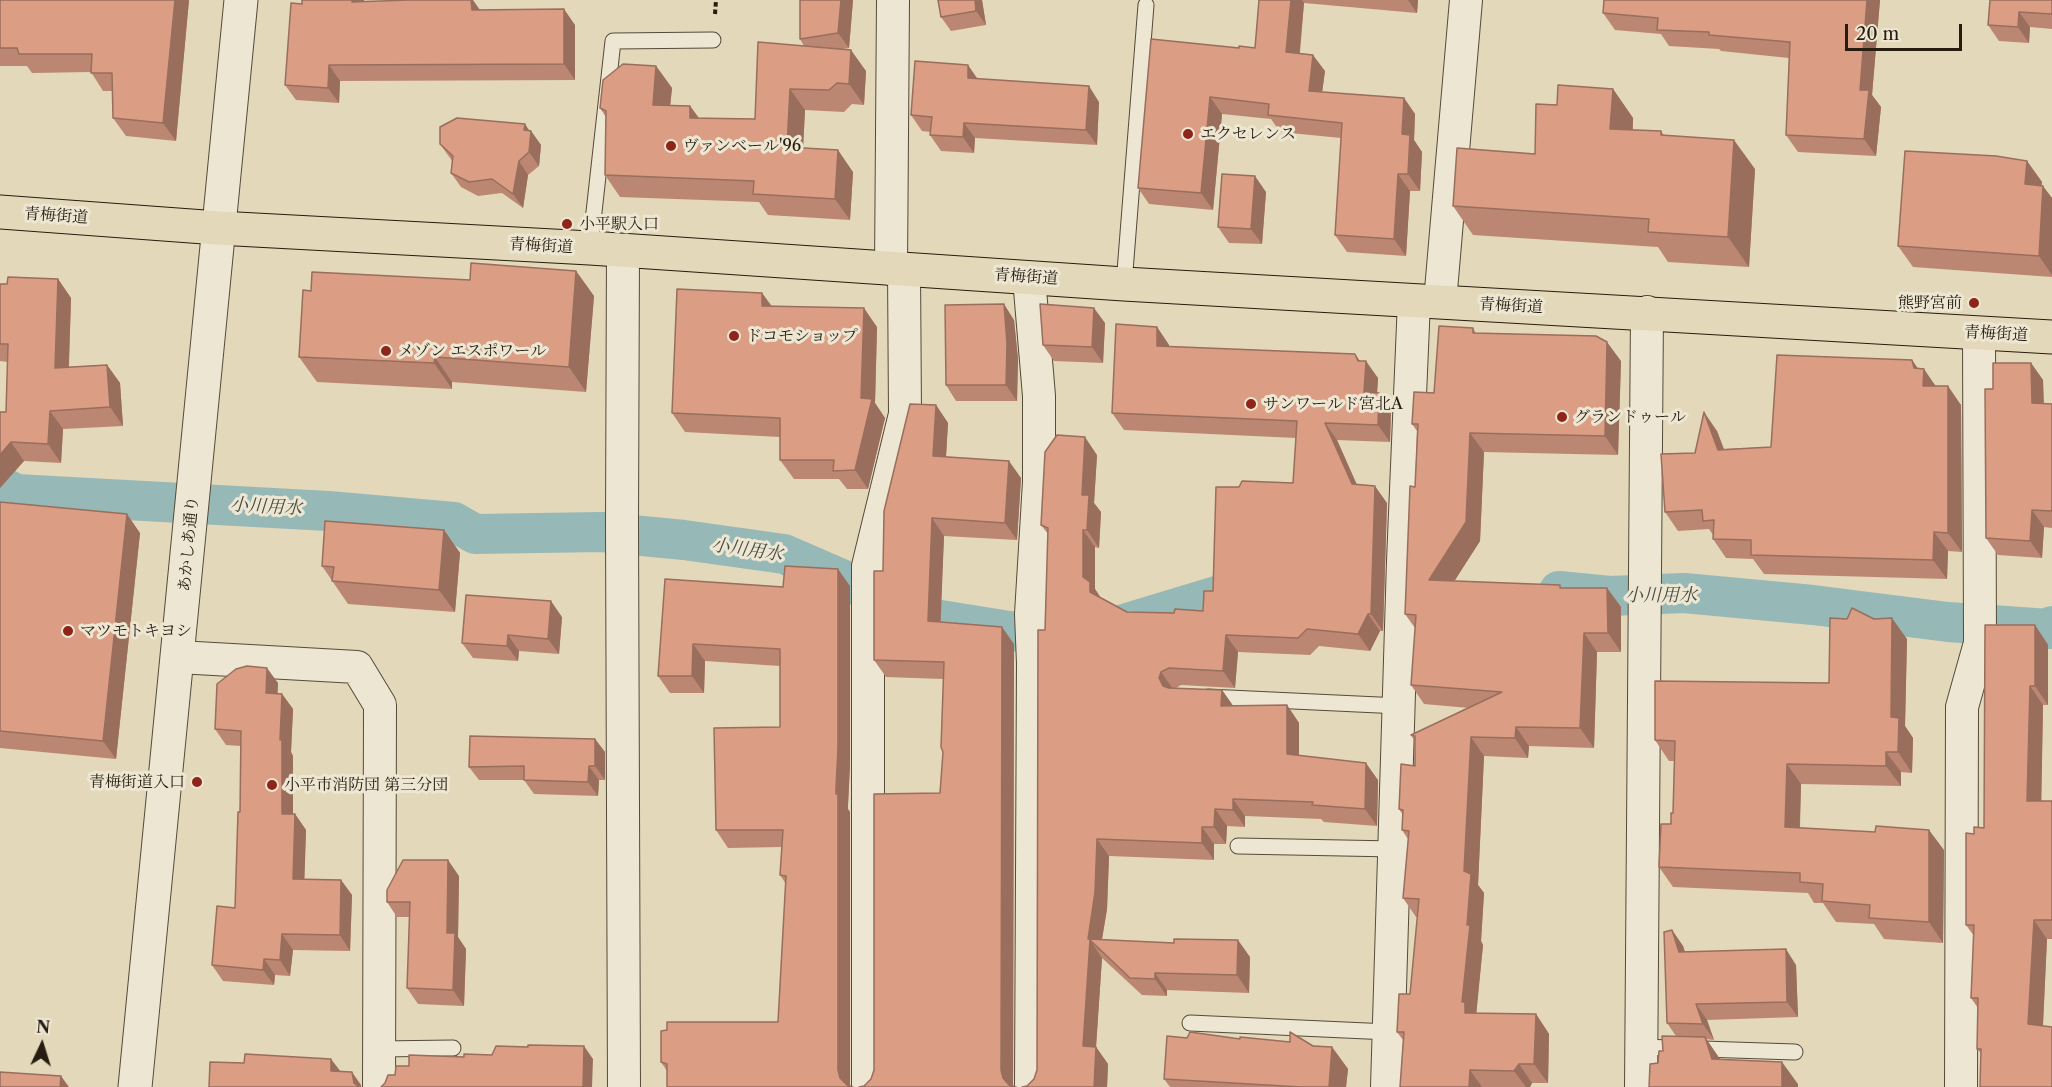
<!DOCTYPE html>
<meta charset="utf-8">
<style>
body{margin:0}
#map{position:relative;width:2052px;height:1087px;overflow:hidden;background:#e3d8b9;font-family:"Libre Caslon Text",serif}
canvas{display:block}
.north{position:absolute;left:12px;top:1015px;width:60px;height:60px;-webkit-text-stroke:4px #ede6d2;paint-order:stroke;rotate:4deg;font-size:16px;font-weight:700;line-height:24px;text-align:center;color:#261c0f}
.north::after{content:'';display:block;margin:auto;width:21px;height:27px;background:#261c0f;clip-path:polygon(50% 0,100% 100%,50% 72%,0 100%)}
.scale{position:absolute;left:1845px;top:24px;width:117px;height:27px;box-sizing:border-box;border:3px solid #261c0f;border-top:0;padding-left:8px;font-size:18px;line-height:21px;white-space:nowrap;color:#261c0f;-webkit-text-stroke:4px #ede6d2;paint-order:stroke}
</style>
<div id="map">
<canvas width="2052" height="1087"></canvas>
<div class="north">N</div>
<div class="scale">20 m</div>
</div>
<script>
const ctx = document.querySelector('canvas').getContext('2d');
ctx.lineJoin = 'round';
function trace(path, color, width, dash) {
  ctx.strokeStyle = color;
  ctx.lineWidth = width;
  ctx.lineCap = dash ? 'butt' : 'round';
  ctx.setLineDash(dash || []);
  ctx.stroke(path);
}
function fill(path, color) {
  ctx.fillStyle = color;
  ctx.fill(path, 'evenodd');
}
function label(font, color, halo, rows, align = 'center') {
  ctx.font = font + ' "Libre Caslon Text","Noto Serif JP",serif';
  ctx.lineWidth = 6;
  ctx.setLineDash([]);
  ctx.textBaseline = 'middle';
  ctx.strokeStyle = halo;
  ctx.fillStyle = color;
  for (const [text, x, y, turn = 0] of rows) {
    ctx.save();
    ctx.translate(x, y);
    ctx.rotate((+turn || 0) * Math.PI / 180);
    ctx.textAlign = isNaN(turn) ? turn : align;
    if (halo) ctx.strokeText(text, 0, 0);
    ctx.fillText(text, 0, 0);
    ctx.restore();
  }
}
const canal = new Path2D(`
 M0,486L16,494L328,511L454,522L475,534L601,532L684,540L784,554L934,619L1009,631L1066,635L1121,625L1230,592L1256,590
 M1559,591L1610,596L1684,593L1813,605L1948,622L2049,629L2052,626`);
const path = new Path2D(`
 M715,14L716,0`);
const service = new Path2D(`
 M590,248L613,41L713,40
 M1124,284L1146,5
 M1208,697L1400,706
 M1238,846L1395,849
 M1190,1023L1389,1032
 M1641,1047L1795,1052
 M379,1049L453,1048`);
const minor = new Path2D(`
 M623,251L622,525L624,1087
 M891,269L893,0
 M1029,278L1039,396V482L1031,614L1033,663L1031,1087
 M1440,302L1466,0
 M178,657L357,667L380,705L379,1087
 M868,1087V566L905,414L904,269
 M1387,1087L1403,561L1414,301
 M1641,1087L1647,312
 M1961,1087L1962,707L1980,643L1979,334`);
const tertiary = new Path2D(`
 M135,1087L241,0`);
const primary = new Path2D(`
 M0,212L218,228L590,248L1124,284L2052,337`);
const wall = new Path2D(`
 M0,0H189L176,141L126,136L113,118L112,91H103L91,72L32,73L27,66H0Z
 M853,0L849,48L843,49L866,71L864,105L852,104L844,112L805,110L803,148L853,172L850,220L768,215L759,202L620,197L605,175L606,117L600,108L656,66L672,88L670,106H690L699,118L755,119L804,46L800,39Z
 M982,0L986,25L951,31L941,17Z
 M1259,0H1418L1417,13L1304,3L1300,53L1325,71L1322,92L1404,98L1415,114L1414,140L1422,152L1420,191H1410L1406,256L1347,252L1335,235L1341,138L1280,132L1271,119L1222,114L1213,210L1149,204L1138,188L1239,48H1255Z
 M1792,0H1880L1872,95L1881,107L1876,156L1798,152L1786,135L1789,58L1721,51L1719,49L1669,46L1661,34L1615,30L1603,13Z
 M1990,0H2052V29L2030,27L2029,43L1999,41L1988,25Z
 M364,2L480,10L575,25V80L340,81L339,103L296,100L285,85L302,4Z
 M978,79L1099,102L1097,145L975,138L974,153L941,151L930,135L931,132L922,131L911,115Z
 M1613,89L1633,118V130L1661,131L1664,135L1755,169L1749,267L1668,262L1658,247L1473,235L1453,206L1535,154L1557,105Z
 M529,131H531L541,145L539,166L528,175L523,208L502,193L478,196L461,187L451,173L452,161L450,158L440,144Z
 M2027,161L2042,182L2041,185L2052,198V277L1913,267L1898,246Z
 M1266,192L1262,244L1229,243L1218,227Z
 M576,271L594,296L586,392L452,382V389L317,382L299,357L311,291L470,280Z
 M58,279L71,298L69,367L107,365L120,383L123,426L63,429L61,463L24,461L0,488L6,412L8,362L0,361V284H7Z
 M762,293L772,306L877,327L875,403L885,418L868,489H847L839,479H794L780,460V437L685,432L672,413Z
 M1014,320L1018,359L1017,401H956L946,385Z
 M1105,323L1103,363L1054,361L1043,345Z
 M1157,327L1169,345V347L1355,354L1360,361L1378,378L1377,393H1379L1391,410L1390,442L1337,440L1357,485L1387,503L1383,631H1380L1370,651L1319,646L1310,655L1238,652L1235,688L1181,685L1176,688L1222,690L1233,706L1287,705L1299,723V756L1378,780L1377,826L1324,822L1321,819L1245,816V827L1227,826L1226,844H1214V860L1109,856L1107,909L1102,939L1250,957L1249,993L1167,990V996L1142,995L1102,958L1096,1047L1108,1064L1107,1087H1022L1027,1086L1034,1079L1037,1070L1045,630L1048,534L1041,525L1097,455L1094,503L1101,512L1099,548L1095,547V589L1101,598L1127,612L1174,613L1203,611L1213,591L1239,487L1293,483L1296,438L1124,430L1112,413Z
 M1473,328L1476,333L1621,361L1618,455L1484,452L1480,541L1454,581L1562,588H1607L1621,607V652H1597L1594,748L1529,746L1528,758L1484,756L1478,885L1484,893L1481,941L1483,945L1476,1013L1536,1014L1549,1034L1548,1083H1532L1530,1087H1400L1403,1040L1397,1032L1410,994L1418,917H1416L1403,898L1408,839L1402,830L1403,815L1399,809L1415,766V742L1411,735L1469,708L1424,704L1411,685L1415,628L1405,614L1415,487L1417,431L1412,424L1434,393Z
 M1912,360L1917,368L1936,386L1961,405L1962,552L1948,551L1947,579L1764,574L1753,559L1726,558L1713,539V535L1709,529L1678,531L1665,512L1695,453L1717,431L1724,449L1771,447Z
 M2031,363L2043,380L2044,404H2052V528L2044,527L2042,558L1998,555L1986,538L1993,389Z
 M936,405L948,423L946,457L1021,478L1017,540L944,536L940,622L1014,644L1013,1086H864L871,1079L874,1070L940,793L943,752V679L886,677L874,660L883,571Z
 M0,502L140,533L116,759L0,748Z
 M444,530L460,553L455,612L348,604L322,566Z
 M665,579L783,587L850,586V765L848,805V809L850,812V1086L667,1071L661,1062L778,1022L786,884L780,875L782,847L728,848L716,830L780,727V666L705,661L704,693H670L658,676Z
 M562,617L559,654L519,651L518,661L473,658L462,643Z
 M2035,625L2048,645V705H2043L2041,801H2052V939H2047L2043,1026L1981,1053L1977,1049L1978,1008L1971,998L1974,936L1966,925L1974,834L1984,828Z
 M1907,639L1905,726L1913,738L1912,773L1901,772V786L1801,784L1800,828L1944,850L1943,943L1884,939L1874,924L1836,922L1823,903H1814L1808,893L1673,887L1659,867L1673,813L1674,761H1669L1655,740L1829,683Z
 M278,683L277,693L282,694L293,709L291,752L293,756V814H295L306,830L304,879L341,880L352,895L350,951L293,950L290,976L275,975L274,985L223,981L212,965L235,908L240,812L241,746L226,745L215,729Z
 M595,739L605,752V780H599L598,796L534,794L524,780H479L469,767Z
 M459,876L458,937L466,949L464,1006L418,1004L407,988L410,917H397L387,902Z
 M1672,930L1683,946L1685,952L1796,965L1798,1017L1707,1020L1714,1040L1706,1039L1720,1060L1798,1084L1658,1063L1663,1051L1676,1036L1667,1023Z
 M1187,1038L1240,1039L1332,1047L1348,1069L1346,1087H1170L1164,1079Z`);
const shadedWall = new Path2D(`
 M175,0H189L176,141L163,123Z
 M352,0H364L363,18L352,2Z
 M471,0H473L482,13L472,10Z
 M841,0H853L849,48L838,33Z
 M975,0H982L986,25L976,11Z
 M1291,0H1302L1304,3L1298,68L1286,52Z
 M1408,0H1418L1417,13Z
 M1867,0H1880L1872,95L1881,107L1876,156L1864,139L1860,90Z
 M564,9L575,25V80L564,64Z
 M2019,12L2030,27L2029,43L2018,27Z
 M851,50L866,71L864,105L849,84Z
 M1313,55L1325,71L1320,108L1309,91Z
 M329,65L340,81L339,103L328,88Z
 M968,65L979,81L968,78Z
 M656,66L672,88L668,127L653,105Z
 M1089,86L1099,102L1097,145L1086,130Z
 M790,89L805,110L802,168L787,147Z
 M1613,89L1633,118L1631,158L1610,129Z
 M1210,97L1222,114L1213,210L1201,193Z
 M1404,98L1415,114L1414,140L1422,152L1420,191L1408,174L1402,134Z
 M690,106L706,128L690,118Z
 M964,123L975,138L974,153L963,137Z
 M525,124L531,133V131L541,145L539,166L529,152L524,130Z
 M1734,140L1755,169L1749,267L1728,237Z
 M838,150L853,172L850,220L835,199Z
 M519,161L528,175L523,208L513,194Z
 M2027,161L2042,182L2040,205L2025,184Z
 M1398,174L1410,191L1406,256L1394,239Z
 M1255,176L1266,192L1262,244L1251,229Z
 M2043,186L2052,198V275L2039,256Z
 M576,271L594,296L586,392L569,367Z
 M58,279L71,298L68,386L55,368Z
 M762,293L775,312L762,306Z
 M1004,304L1014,320L1018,359L1017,401L1006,385Z
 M864,308L877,327L875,403L885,418L868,489L855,470L861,398Z
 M1094,308L1105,323L1103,363L1092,347Z
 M1157,327L1169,345V363L1157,346Z
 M1607,342L1621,361L1618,455L1605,436Z
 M1355,354L1365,369L1366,361L1378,378L1376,410L1364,392L1358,361Z
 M435,357L452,382V389L434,363Z
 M1912,360L1924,377V369L1937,388L1923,386L1914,368Z
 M2031,363L2043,380L2044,420L2032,403Z
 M107,365L120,383L123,426L110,407Z
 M1948,386L1961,405L1962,552L1948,533Z
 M1379,393L1391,410L1390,442L1378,425Z
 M936,405L948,423L945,473L933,456Z
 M50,411L63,429L61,463L48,444Z
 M1704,412L1717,431L1731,469L1718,450Z
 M1325,423L1337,440L1364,501L1352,484Z
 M1470,433L1484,452L1480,541L1443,599L1429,580Z
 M1085,437L1097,455L1094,503L1101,512L1099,548L1087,530L1082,495Z
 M11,442L24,461L0,488V455Z
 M1009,461L1021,478L1017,540L1005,523Z
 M1375,486L1387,503L1383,631L1371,614Z
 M2032,510L2044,527L2042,558L2030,541Z
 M127,514L140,533L116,759L103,741Z
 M932,518L944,536L940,638L928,621Z
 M444,530L460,553L455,612L439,590Z
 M1083,530L1095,547V589L1102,600L1090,592L1083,577Z
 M1934,532L1948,551L1947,579L1933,560Z
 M838,569L850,586V765L848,805V809L850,812V1087H846L840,1078L838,1070L836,788Z
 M1607,588L1621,607V652L1608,633Z
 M551,601L562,617L559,654L548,639Z
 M1368,614L1380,631L1370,651L1358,634Z
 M1892,618L1907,639L1905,726L1913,738L1912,773L1898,752L1891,717Z
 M2035,625L2048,645V705L2035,686Z
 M1002,627L1014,644L1013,1087H1009L1003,1078L1001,1070Z
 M1584,633L1597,652L1594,748L1580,728Z
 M508,635L519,651L518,661L507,646Z
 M1226,635L1238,652L1235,688L1223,671Z
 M693,644L705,661L704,693L692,676Z
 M267,668L278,683L277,709L266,693Z
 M1161,672L1173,689L1163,686L1159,678Z
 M2030,686L2043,705L2041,820L2027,801Z
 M1222,690L1234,707L1221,706Z
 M282,694L293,709L291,752L293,756V829L282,814L280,740Z
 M1287,705L1299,723V772L1287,754Z
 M1516,727L1529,746L1528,758L1515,738Z
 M1471,737L1484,756L1478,885L1484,893L1481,941L1483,945L1476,1017L1465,1013L1462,1002L1467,925L1464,871Z
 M595,739L605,752V780L595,766Z
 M1886,752L1901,772V786L1886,766Z
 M1366,763L1378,780L1377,826L1365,809Z
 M1787,764L1801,784L1799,847L1785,827Z
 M589,766L599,780L598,796L588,782Z
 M1233,799L1245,816V827L1233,810Z
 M1215,809L1227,826L1226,844L1214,827Z
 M295,814L306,830L304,894L293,879Z
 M1202,827L1214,844V860L1202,843Z
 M1929,830L1944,850L1943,943L1929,922Z
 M1097,839L1109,856L1107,909L1100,951L1090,940L1102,958L1096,1047L1108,1064L1107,1087H1094L1083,1046L1088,939Z
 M448,860L459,876L458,937L466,949L464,1006L453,990L447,933Z
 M341,880L352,895L350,951L340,935Z
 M2034,920L2047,939L2042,1044L2028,1024Z
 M1672,930L1683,946L1690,968L1679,952Z
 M282,934L293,950L290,976L280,960Z
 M1238,940L1250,957L1249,993L1237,975Z
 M1786,949L1796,965L1798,1017L1787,1002Z
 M264,959L275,975L274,985L263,970Z
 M1155,973L1167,990V996L1155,979Z
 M1696,1004L1707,1020L1714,1040L1703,1024Z
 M1536,1014L1549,1034L1548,1083L1534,1064Z
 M1705,1037L1720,1059H1712Z
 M584,1046L593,1059L592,1087H583Z
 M1332,1047L1348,1069L1346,1087H1329Z
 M331,1059L341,1072L331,1071Z
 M1782,1062L1798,1084V1087H1782Z
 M1519,1064L1532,1083L1530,1087H1526L1514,1071Z
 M1470,1070L1482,1087H1469Z
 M352,1072L361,1085V1087H357L354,1083Z
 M61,1076L69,1087H60Z`);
const building = new Path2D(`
 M0,0H175L163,123L113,118L112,73H91L92,54H19L17,48H0Z
 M302,0H352V2L409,0H471L472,10L564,9V64L329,65L328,88L285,85L291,3L302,4Z
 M800,0H841L838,33L800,39Z
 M938,0H975L976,11L941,17Z
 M1259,0H1291L1286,52L1313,55L1309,91L1404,98L1402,134L1410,135L1408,174H1398L1394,239L1335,235L1342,123L1268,115L1269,104L1210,97L1201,193L1138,188L1151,39L1239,48V46L1255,48Z
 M1604,0H1867L1860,90H1869L1864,139L1786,135L1790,42L1709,35V32L1657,30L1658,18L1603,13Z
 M1990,0H2052V14L2019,12L2018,27L1988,25Z
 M758,42L851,50L849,84L837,83L829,90L790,89L787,147L838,150L835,199L753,194L754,181L605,175L606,111L600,108L603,80L623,64L656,66L653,105L690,106V118L755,119Z
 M915,61L968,65V78L1089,86L1086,130L964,123L963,137L930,135L932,117L911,115Z
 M1558,85L1613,89L1610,129L1661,131V135L1734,140L1728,237L1648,232L1649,219L1453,206L1457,148L1535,154L1536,104L1557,105Z
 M457,118L525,124L524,130L531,131L529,152L519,161L513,194L492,179L469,182L451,173L453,156L440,144V127Z
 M1905,151L1996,156L2027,161L2025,184L2043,186L2039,256L1898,246Z
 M1222,174L1255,176L1251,229L1218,227Z
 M471,263L576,271L569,367L435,357L434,363L299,357L303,290L311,291L312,272L470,280Z
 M8,277L58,279L55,368L107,365L110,407L50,411L48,444L11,442L0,455V412H6L8,344H0V284H7Z
 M677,289L762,293V306L864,308L861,398L872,399L855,470L833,471L834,460H780V418L672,413Z
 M1004,304L1007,343L1006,385H946L945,305Z
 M1040,304L1094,308L1092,347L1043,345Z
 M1116,324L1157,327V346L1355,354L1358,361H1366L1364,392L1379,393L1378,425L1325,423L1352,484L1375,486L1371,614H1368L1358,634L1307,629L1298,638L1226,635L1223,671L1169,668L1161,672L1159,678L1163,686L1169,688L1222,690L1221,706L1287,705V754L1366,763L1365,809L1312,805L1313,802L1233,799V810L1215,809L1214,827H1202V843L1097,839L1095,892L1088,939L1174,943V939L1238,940L1237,975L1155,973V979L1130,978L1090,940L1083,1046L1096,1047L1094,1087H1022L1027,1086L1034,1079L1037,1070L1038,630H1045L1048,528L1041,525L1045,452L1057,435L1085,437L1082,495H1089L1087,530H1083V577L1090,582V592L1127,612L1174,613L1175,609L1203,611L1204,591H1213L1216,487H1239L1242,481L1293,483L1297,421L1112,413Z
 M1439,326L1473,328V333L1596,336L1607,342L1605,436L1470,433L1466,522L1429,580L1560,585V588H1607L1608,633H1584L1580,728L1516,727L1515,738L1471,737L1464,871L1471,874L1467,925H1470L1462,1002H1465V1013L1536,1014L1534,1064H1519L1514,1071L1470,1070L1469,1087H1400L1404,1032H1397L1399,994H1410L1419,899L1403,898L1409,831L1402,830L1403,810L1399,809L1401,764L1415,766V736L1411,735L1502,692L1411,685L1416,615L1405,614L1410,486L1415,487L1418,424H1412L1414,392L1434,393Z
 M1777,355L1912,360L1914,368L1924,369L1923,386H1948V533L1934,532L1933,560L1751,555V540L1713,539L1714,520L1703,521L1702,510L1665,512L1661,454L1695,453L1704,412L1718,450L1771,447Z
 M1993,363H2031L2032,403L2052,404V511L2032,510L2030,541L1986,538L1985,389H1993Z
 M910,404L936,405L933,456L1009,461L1005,523L932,518L928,621L1002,627L1001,1070L1003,1078L1009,1085L1016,1087H859L864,1086L871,1079L874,1070V794L940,793L943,752L941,747L944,662L874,660V571H883L884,511Z
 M0,502L127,514L103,741L0,731Z
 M325,521L444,530L439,590L332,581L334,567L322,566Z
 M785,566L838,569V748L836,788V794H838V1070L840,1078L847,1085L853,1087H667V1064L661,1062V1031L667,1030V1022H778L786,876L780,875L783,830H716L714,728L780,727V649L693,644L692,676H658L665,579L783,587Z
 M466,595L551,601L548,639L508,635L507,646L462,643Z
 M1852,608L1874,619L1892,618L1891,717L1899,718L1898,752H1886V766L1787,764L1785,827L1875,832L1876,826L1929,830V922L1869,918L1870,905L1822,901L1823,884L1800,882V873L1659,867L1661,824H1671V813H1673L1675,741L1655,740V681L1829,683L1830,618L1847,619Z
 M1985,625H2035V686H2030L2027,801H2052V920H2034L2028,1024L2052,1027V1087H1980L1981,1049H1977L1978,998H1971L1974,925H1966V833L1974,834V827L1984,828Z
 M247,666L267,668L266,693L282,694L280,740H282V814H295L293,879L341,880L340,935L282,934L280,960L264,959L263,970L212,965L217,906L235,908L238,812H240L241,731L215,729L217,684L236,669Z
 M470,736L595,739V766H589L588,782L524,780V766L469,767Z
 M403,860H448L447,933H455L453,990L407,988L410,902H387V890Z
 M1672,930L1679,952L1786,949L1787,1002L1696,1004L1703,1024L1667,1023L1664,932Z
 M1190,1032L1240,1039V1037L1290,1042V1032L1313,1046L1332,1047L1329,1087H1301L1164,1079L1167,1036L1187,1038Z
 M1662,1036L1705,1037L1712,1059L1782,1062V1087H1649L1650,1064L1658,1063L1659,1051H1663Z
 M528,1045L584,1046L583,1087H381L385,1083L388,1075H395L396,1066H409V1055L464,1057V1054L492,1055L496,1046L528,1047Z
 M245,1054L331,1059V1071L352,1072L354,1083L359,1087H209L210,1062L244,1063Z
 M0,1072L61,1076L60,1087H0Z`);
const markers = [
 [1188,134,6,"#8f2418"],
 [671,146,6,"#8f2418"],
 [567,224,6,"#8f2418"],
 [1974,303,6,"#8f2418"],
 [734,336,6,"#8f2418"],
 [386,351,6,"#8f2418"],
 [1251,404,6,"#8f2418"],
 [1562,417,6,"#8f2418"],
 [68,631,6,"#8f2418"],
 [197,782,6,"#8f2418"],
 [272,785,6,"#8f2418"]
];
const poiNames = [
 ["エクセレンス",1200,134],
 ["ヴァンベール'96",683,146],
 ["小平駅入口",579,224],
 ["熊野宮前",1962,303,"right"],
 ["ドコモショップ",746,336],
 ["メゾン エスポワール",398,351],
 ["サンワールド宮北A",1263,404],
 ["グランドゥール",1574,417],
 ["マツモトキヨシ",80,631],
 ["青梅街道入口",185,782,"right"],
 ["小平市消防団 第三分団",284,785]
];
const streetNames = [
 ["青梅街道",56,216,4],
 ["青梅街道",541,246,3],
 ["青梅街道",1026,277,4],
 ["青梅街道",1511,306,3],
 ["青梅街道",1996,334,3],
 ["あかしあ通り",189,544,-85]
];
const waterNames = [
 ["小川用水",266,507,3],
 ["小川用水",747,550,8],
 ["小川用水",1661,596]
];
trace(canal, '#96b8b6', 40);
trace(service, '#554b3a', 17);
trace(minor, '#554b3a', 34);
trace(tertiary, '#554b3a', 35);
trace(primary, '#261c0f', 35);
trace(path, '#261c0f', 4, [4.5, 3]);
trace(service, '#ede6d2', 15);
trace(minor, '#ede6d2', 32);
trace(tertiary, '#ede6d2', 33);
trace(primary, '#e3d8b9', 33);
fill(wall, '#bc8772');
fill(shadedWall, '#996e5c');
fill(building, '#db9d84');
trace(building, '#996e5c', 1.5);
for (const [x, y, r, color] of markers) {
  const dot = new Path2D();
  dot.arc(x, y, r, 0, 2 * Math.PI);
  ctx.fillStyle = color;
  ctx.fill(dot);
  trace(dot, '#ede6d2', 2);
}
label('16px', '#261c0f', '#ede6d2', poiNames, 'left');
label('16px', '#261c0f', '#ede6d2', streetNames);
label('italic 18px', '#484b41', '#ede6d2', waterNames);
</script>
